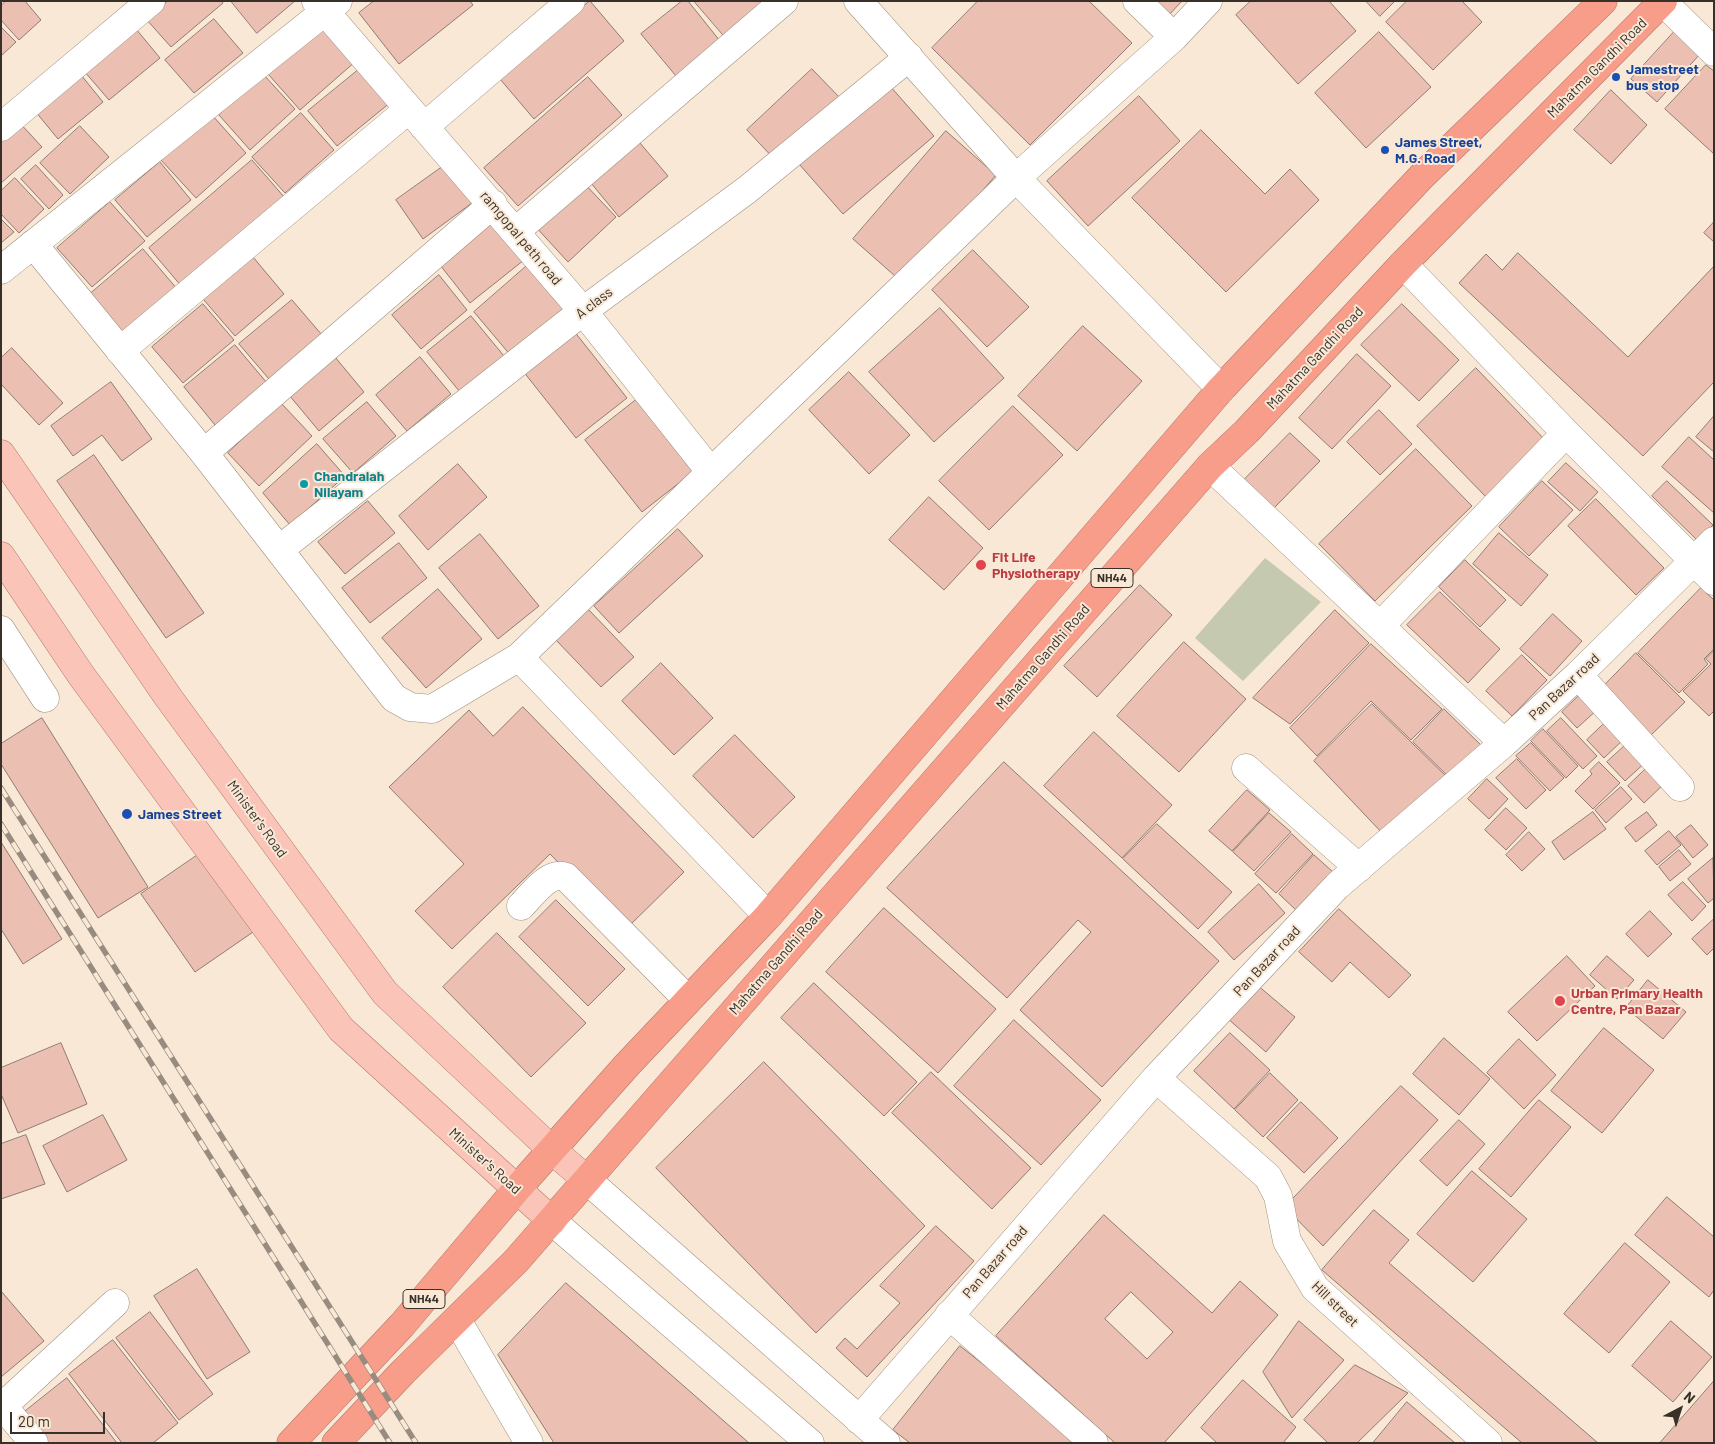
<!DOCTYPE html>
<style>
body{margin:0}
#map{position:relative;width:1715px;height:1444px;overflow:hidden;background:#f8e8d5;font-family:Barlow,sans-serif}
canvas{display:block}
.frame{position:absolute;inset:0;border:2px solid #37312a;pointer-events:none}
.north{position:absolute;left:1655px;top:1384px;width:50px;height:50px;-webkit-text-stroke:4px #f8e8d5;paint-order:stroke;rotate:40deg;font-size:14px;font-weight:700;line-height:20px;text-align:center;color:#37312a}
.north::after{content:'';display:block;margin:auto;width:18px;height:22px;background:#37312a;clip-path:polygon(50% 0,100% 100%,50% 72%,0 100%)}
.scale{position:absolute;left:10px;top:1412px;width:95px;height:22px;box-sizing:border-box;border:2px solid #37312a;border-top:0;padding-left:6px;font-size:15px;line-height:18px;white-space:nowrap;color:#37312a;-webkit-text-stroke:4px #f8e8d5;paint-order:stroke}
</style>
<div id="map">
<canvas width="1715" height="1444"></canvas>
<div class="frame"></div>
<div class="north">N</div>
<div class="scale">20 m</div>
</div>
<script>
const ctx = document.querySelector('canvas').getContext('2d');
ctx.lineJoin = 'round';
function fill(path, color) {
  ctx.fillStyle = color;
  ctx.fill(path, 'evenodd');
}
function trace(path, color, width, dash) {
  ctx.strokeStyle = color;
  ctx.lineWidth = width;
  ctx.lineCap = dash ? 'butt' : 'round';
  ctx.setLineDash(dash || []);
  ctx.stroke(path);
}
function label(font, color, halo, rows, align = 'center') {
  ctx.font = font + ' Barlow,sans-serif';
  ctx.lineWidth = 4;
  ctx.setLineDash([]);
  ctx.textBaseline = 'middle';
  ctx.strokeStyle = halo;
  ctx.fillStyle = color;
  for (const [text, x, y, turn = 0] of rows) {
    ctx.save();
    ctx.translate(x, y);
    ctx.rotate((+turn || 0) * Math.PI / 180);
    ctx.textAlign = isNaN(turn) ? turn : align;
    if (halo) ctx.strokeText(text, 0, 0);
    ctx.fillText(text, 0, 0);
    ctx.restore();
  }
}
const green = new Path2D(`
 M1265,558L1321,602L1243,681L1195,638Z`);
const building = new Path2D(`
 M6,1H25L41,20L19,40L1,20V6Z
 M168,1H222L223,3L171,47L146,19Z
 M231,1H295L257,33Z
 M374,1H470L473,5L399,64L359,13Z
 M590,1L624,41L534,119L500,79Z
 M682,1H688L720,41L676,76L641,34Z
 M694,1H769L726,38Z
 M978,1H1089L1132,43L1030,145L932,48Z
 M1153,1H1182L1168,16Z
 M1251,1H1329L1356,31L1298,84L1236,15Z
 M1366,1H1395L1380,16Z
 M1407,1H1462L1482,22L1433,70L1386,22Z
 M214,19L243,53L194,93L165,60Z
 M324,25L356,61L300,110L268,74Z
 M1,27L16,42L1,56Z
 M136,29L160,58L109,100L84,71Z
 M1675,31L1700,54L1657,102L1631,79Z
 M1379,32L1431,87L1366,148L1315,93Z
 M1706,65L1714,71V154L1665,109Z
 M362,67L391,102L337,146L308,111Z
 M812,69L842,100L776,161L747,130Z
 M263,74L295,109L250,150L219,115Z
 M81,75L103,102L58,139L35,111Z
 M588,77L622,115L518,206L484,168Z
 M890,86L934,136L843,214L799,164Z
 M1611,90L1647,125L1611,164L1574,130Z
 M1139,96L1180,141L1088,226L1047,181Z
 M301,113L334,150L285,193L252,157Z
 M212,115L246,153L196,198L161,160Z
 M18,121L42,147L1,183V136Z
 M80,126L109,157L70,194L40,163Z
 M1201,130L1265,194L1290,169L1319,200L1226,292L1132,198Z
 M946,131L996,175L903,283L853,239Z
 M634,136L668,176L619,217L586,177Z
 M252,160L285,198L182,287L149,248Z
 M160,162L191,200L147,237L115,200Z
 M36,165L63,195L49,209L21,179Z
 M445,165L472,203L423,239L396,200Z
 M15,178L44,209L19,233L1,214V191Z
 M582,181L616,217L568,262L534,225Z
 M110,202L145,241L92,287L57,248Z
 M1,219L14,232L1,243Z
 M494,222L524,260L470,303L440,265Z
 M1714,222V242L1704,233Z
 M143,249L178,290L125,335L90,294Z
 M973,250L1029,307L987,347L932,290Z
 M1518,253L1628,357L1714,266V382L1643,456L1459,283L1486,254L1502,270Z
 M253,257L284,294L235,336L203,299Z
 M529,264L568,309L512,357L474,312Z
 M439,275L467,310L421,349L392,315Z
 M292,300L322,335L269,379L239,344Z
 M203,304L234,340L183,383L152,347Z
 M1402,304L1459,360L1419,401L1361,345Z
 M940,308L1004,378L934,442L869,372Z
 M471,316L504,356L460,392L427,352Z
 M570,326L627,398L576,438L519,366Z
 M1083,326L1142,381L1077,451L1018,396Z
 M235,345L267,383L215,425L184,387Z
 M12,348L63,403L39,425L1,384V358Z
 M1357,354L1391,386L1332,449L1299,418Z
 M335,357L364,392L319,431L289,395Z
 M420,357L451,394L407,431L376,395Z
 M1476,368L1546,441L1487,498L1417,426Z
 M849,372L910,435L869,474L809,410Z
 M111,382L152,439L122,461L102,435L73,456L51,426Z
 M636,400L693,472L642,512L585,440Z
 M367,402L396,436L353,473L323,439Z
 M281,403L312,436L259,486L228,453Z
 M1013,406L1063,455L989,530L939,481Z
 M1379,410L1412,444L1380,475L1347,442Z
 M1714,416V452L1696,437Z
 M1290,433L1320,461L1274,508L1244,480Z
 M1689,437L1714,460V513L1662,467Z
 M317,444L345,476L290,525L263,493Z
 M1416,449L1472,506L1375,601L1319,544Z
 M94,455L204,613L166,638L57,481Z
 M1566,463L1598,492L1580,511L1548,482Z
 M458,464L487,497L428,550L399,516Z
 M1542,481L1573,510L1529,556L1499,527Z
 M1667,481L1713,525L1698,541L1652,496Z
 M929,497L983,548L944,590L889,540Z
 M1596,499L1664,568L1636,595L1568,526Z
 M368,501L395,533L345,574L318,542Z
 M678,529L703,556L619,633L594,606Z
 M1499,533L1548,575L1521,606L1473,564Z
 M480,534L539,606L498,639L439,568Z
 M399,543L427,578L370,623L342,588Z
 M1465,560L1506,600L1480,627L1439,587Z
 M1140,585L1172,615L1097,697L1064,666Z
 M1701,588L1714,600V649L1704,659L1708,664L1679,693L1638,653Z
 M438,589L482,639L426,688L382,638Z
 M1440,592L1500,649L1468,683L1407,625Z
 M588,609L634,657L601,687L555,639Z
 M1335,610L1369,643L1290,724L1253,698Z
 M1553,614L1582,641L1550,676L1520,649Z
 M1184,642L1246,699L1179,772L1117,716Z
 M1371,644L1442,709L1411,740L1371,701L1317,756L1290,728Z
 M1714,651V711L1709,716L1683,691L1711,664L1706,659Z
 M1636,653L1685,702L1649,737L1601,689Z
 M1522,655L1547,680L1512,716L1486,691Z
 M661,663L713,718L674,755L622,701Z
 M1583,692L1598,709L1577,728L1562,712Z
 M1372,704L1449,779L1384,835L1314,761Z
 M523,707L684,872L625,930L550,854L452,949L415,911L464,864L389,787L469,710L493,736Z
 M1444,709L1483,747L1451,779L1413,742Z
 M42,718L148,887L98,918L1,764V744Z
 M1561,718L1597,756L1583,769L1547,731Z
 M1609,719L1626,737L1604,758L1587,740Z
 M1543,729L1578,766L1566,778L1531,741Z
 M1094,732L1172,805L1122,858L1044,786Z
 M735,735L795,797L753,838L693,776Z
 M1630,741L1648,760L1625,781L1607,762Z
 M1531,743L1564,778L1550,791L1516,756Z
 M1517,759L1546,790L1526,809L1496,778Z
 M1004,762L1219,961L1102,1087L1020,1010L1091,932L1078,920L1007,998L887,888Z
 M1599,762L1620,783L1593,809L1575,791L1592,774L1590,771Z
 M1650,765L1666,782L1644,803L1628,786Z
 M1487,779L1508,799L1489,819L1468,799Z
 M1621,787L1632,799L1606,823L1595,810Z
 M1247,790L1270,810L1232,851L1209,831Z
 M1506,808L1527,828L1506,850L1485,830Z
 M1593,812L1606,829L1564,860L1552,842Z
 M1647,812L1657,825L1636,842L1625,828Z
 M1269,813L1291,832L1254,871L1233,852Z
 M1157,824L1232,892L1198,929L1123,859Z
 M1691,825L1708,845L1693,858L1676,837Z
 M1669,831L1681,845L1657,865L1645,851Z
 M1529,832L1545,849L1522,871L1506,855Z
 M1292,834L1313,854L1276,893L1255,874Z
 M1,842L62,939L23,964L1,929Z
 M1679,850L1691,864L1670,881L1659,867Z
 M202,852L256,930L195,972L141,894Z
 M1314,855L1333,872L1297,911L1279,894Z
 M1713,858L1714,898L1708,903L1688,879Z
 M1683,882L1706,906L1692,921L1668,895Z
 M1259,884L1285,913L1234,960L1208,932Z
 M556,900L625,969L588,1006L519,937Z
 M884,908L996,1009L938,1073L826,972Z
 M1339,909L1411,975L1389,998L1350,962L1332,982L1299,952Z
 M1650,911L1672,934L1648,957L1626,934Z
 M1714,919V948L1707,955L1692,939Z
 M497,933L586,1023L531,1077L443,987Z
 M1567,956L1595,986L1537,1041L1508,1012Z
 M1607,956L1634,980L1617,999L1590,975Z
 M1648,980L1686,1012L1663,1039L1626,1008Z
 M814,983L917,1082L884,1116L781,1018Z
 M1256,984L1295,1017L1266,1052L1227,1018Z
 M1014,1020L1101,1100L1041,1165L954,1086Z
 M1604,1028L1654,1070L1602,1133L1551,1091Z
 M1230,1033L1270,1070L1234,1109L1194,1071Z
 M1444,1038L1490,1079L1459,1115L1413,1074Z
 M1519,1039L1556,1075L1524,1109L1487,1073Z
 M61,1043L87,1104L18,1133L1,1094V1068Z
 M764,1062L925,1226L816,1333L656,1168Z
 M931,1072L1031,1168L992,1209L892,1113Z
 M1270,1073L1298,1100L1263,1137L1235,1110Z
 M1401,1086L1438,1120L1323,1246L1285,1207Z
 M1539,1100L1571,1127L1511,1197L1479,1169Z
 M1301,1102L1338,1138L1304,1173L1267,1138Z
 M103,1115L127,1160L67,1192L43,1146Z
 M1459,1120L1485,1144L1447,1186L1420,1161Z
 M26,1135L45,1184L1,1199V1144Z
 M1472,1171L1527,1219L1473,1282L1417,1234Z
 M1667,1197L1714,1237V1290L1709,1297L1635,1235Z
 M1374,1210L1409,1240L1389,1263L1598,1443H1522L1322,1270Z
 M1104,1215L1212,1313L1240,1281L1278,1315L1164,1443H1115L996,1336ZM1131,1292L1173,1332L1147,1359L1105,1319Z
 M936,1226L974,1261L867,1377L836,1348L845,1338L857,1349L900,1303L880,1286Z
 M1625,1243L1670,1282L1609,1353L1564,1314Z
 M197,1269L250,1352L207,1379L154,1296Z
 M566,1283L749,1443H554L498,1355Z
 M1,1291L44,1341L1,1377Z
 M150,1312L213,1394L179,1420L116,1338Z
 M1299,1321L1344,1360L1292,1418L1263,1372Z
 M1671,1321L1712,1357L1673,1402L1632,1366Z
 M113,1340L178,1423L153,1443H122L69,1374Z
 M960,1346L1083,1443H910L893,1430Z
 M1355,1365L1408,1393L1357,1443H1328L1304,1420Z
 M67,1378L117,1443H46L23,1413Z
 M1243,1380L1296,1427L1283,1443H1217L1201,1428Z
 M1714,1381V1443H1660Z
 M1407,1402L1455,1443H1373Z`);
const minor = new Path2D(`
 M316,1L583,311L710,471
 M858,1L1016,178L1221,389
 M1137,1L1174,37
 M1663,2L1714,52
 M1,127L151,1
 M424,127L571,1
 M516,231L784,1
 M33,244L204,453L394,698L410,707L432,709L519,657L1016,178L1174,37L1208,1
 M1403,264L1566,433L1714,581
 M1,270L338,1
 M120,351L409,109
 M204,453L493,204
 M1210,466L1504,743
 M280,549L583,311L748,189L909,57
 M1380,626L1566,433
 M1,630L45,698
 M519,657L768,916
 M1578,675L1680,787
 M1246,768L1359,868
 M521,906C532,895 549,870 566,877L688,1000
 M1156,1078L1268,1177L1278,1196L1287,1241L1315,1288L1488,1443
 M587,1180L886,1443
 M552,1221L810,1443
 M949,1315L1094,1443
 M457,1320L529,1443
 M1,1404L34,1443
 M3,1406L115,1303
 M859,1420L1156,1078L1337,886L1504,743L1578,675L1714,541`);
const major = new Path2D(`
 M1,454L168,697L385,993L552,1150L587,1180
 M1,556L81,675L341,1029L552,1221`);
const highway = new Path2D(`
 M291,1443L402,1325L516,1190L627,1065L768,916L1221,389L1422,176L1603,1
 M336,1443L403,1372L516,1261L1210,466L1247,431L1403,264L1663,1`);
const rail = new Path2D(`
 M1,788L416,1443
 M1,824L390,1443`);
const markers = [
 [1616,77,5,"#1a4fb4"],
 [1385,150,5,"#1a4fb4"],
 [304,484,5,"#0f9aa8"],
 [981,565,6,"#e0444e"],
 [127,814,6,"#1a4fb4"],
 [1560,1001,6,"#e0444e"]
];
const shields = [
 [1112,578,42],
 [424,1299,42]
];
const shieldNames = [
 ["NH44",1112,578],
 ["NH44",424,1299]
];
const streetNames = [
 ["Mahatma Gandhi Road",1597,68,-45],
 ["ramgopal peth road",521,238,50],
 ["A class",594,303,-37],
 ["Mahatma Gandhi Road",1315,358,-47],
 ["Mahatma Gandhi Road",1043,657,-49],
 ["Pan Bazar road",1564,687,-43],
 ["Minister's Road",257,819,54],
 ["Pan Bazar road",1267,961,-47],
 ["Mahatma Gandhi Road",776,962,-49],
 ["Minister's Road",485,1161,42],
 ["Pan Bazar road",995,1262,-49],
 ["Hill street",1335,1304,44]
];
const transitNames = [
 ["Jamestreet",1626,69],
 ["bus stop",1626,85],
 ["James Street,",1395,142],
 ["M.G. Road",1395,158],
 ["James Street",138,814]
];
const cultureNames = [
 ["Chandraiah",314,476],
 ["Nilayam",314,492]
];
const healthNames = [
 ["Fit Life",992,557],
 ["Physiotherapy",992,573],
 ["Urban Primary Health",1571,993],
 ["Centre, Pan Bazar",1571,1009]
];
fill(green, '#c5c9af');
fill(building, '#ebbfb1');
trace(building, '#917a73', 1);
trace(minor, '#9e907f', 29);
trace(major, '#b57769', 29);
trace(highway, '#b57769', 29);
trace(minor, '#fff', 28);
trace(major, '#fbc4b9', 28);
trace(highway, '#f99d8b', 28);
trace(rail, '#978c7f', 5.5);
trace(rail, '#f8e8d5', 4, [11]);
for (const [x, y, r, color] of markers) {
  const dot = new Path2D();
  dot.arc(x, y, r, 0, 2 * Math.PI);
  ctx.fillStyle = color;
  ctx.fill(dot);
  trace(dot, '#f8e8d5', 2);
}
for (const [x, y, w] of shields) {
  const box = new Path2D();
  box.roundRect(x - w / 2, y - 9.5, w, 19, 4);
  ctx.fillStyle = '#f8e8d5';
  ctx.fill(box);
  trace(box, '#37312a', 1);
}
label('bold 12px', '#37312a', null, shieldNames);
label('14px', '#37312a', '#f8e8d5', streetNames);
label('bold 14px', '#164399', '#f8e8d5', transitNames, 'left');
label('bold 14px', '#0d838f', '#f8e8d5', cultureNames, 'left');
label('bold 14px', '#be3a42', '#f8e8d5', healthNames, 'left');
</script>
